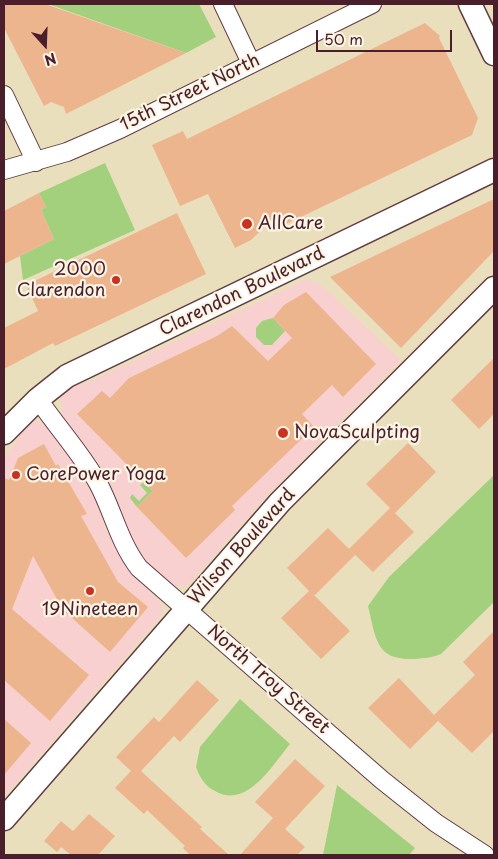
<!DOCTYPE html>
<style>
body{margin:0}
#map{position:relative;width:498px;height:859px;overflow:hidden;background:#e9dfbc;font-family:"Playpen Sans",sans-serif}
canvas{display:block}
.frame{position:absolute;inset:0;border:5px solid #4a1f2b;pointer-events:none}
.north{position:absolute;left:20px;top:20px;width:50px;height:50px;-webkit-text-stroke:4px #fcf5e5;paint-order:stroke;rotate:160deg;font-size:14px;font-weight:700;line-height:20px;text-align:center;color:#4a1f2b}
.north::after{content:'';display:block;margin:auto;width:18px;height:22px;background:#4a1f2b;clip-path:polygon(50% 0,100% 100%,50% 72%,0 100%)}
.scale{position:absolute;left:316px;top:30px;width:136px;height:22px;box-sizing:border-box;border:2px solid #4a1f2b;border-top:0;padding-left:6px;font-size:15px;line-height:18px;white-space:nowrap;color:#4a1f2b;-webkit-text-stroke:4px #fcf5e5;paint-order:stroke}
</style>
<div id="map">
<canvas width="498" height="859"></canvas>
<div class="frame"></div>
<div class="north">N</div>
<div class="scale">50 m</div>
</div>
<script>
const ctx = document.querySelector('canvas').getContext('2d');
ctx.lineJoin = 'round';
function fill(path, color) {
  ctx.fillStyle = color;
  ctx.fill(path, 'evenodd');
}
function trace(path, color, width, dash) {
  ctx.strokeStyle = color;
  ctx.lineWidth = width;
  ctx.lineCap = dash ? 'butt' : 'round';
  ctx.setLineDash(dash || []);
  ctx.stroke(path);
}
function label(font, color, halo, rows, align = 'center') {
  ctx.font = font + ' "Playpen Sans",sans-serif';
  ctx.lineWidth = 4.5;
  ctx.setLineDash([]);
  ctx.textBaseline = 'middle';
  ctx.strokeStyle = halo;
  ctx.fillStyle = color;
  for (const [text, x, y, turn = 0] of rows) {
    ctx.save();
    ctx.translate(x, y);
    ctx.rotate((+turn || 0) * Math.PI / 180);
    ctx.textAlign = isNaN(turn) ? turn : align;
    if (halo) ctx.strokeText(text, 0, 0);
    ctx.fillText(text, 0, 0);
    ctx.restore();
  }
}
const built = new Path2D(`
 M307,279L321,285L401,360L265,498L188,585L174,587L148,563L130,539L116,500L101,468L62,416L60,392L70,385L89,382Z
 M34,420L47,424L71,456L95,496L105,528L114,544L138,580L161,603L163,610L161,616L4,797V458L17,441L19,431Z`);
const green = new Path2D(`
 M48,4H199L216,37L186,53Z
 M105,163L135,230L23,280L20,256L54,239L41,210L46,207L39,193Z
 M273,318L285,331L272,345H264L256,337V328L262,321Z
 M494,475V602L441,654C432,658 424,658 415,659C375,661 376,638 368,606L389,577Z
 M144,482L153,491L137,507L130,498L132,494L139,501L147,493L140,485Z
 M240,699L290,744C273,764 247,810 215,791C205,786 200,778 196,767L200,747Z
 M337,785L415,848L409,855H323Z`);
const building = new Path2D(`
 M4,4H45L186,53L66,114L64,107L51,102L44,106L4,28Z
 M425,23L440,36L439,38L478,118L472,135L280,227L273,219L251,240L235,248L208,194L180,206L152,145L183,131L187,139Z
 M39,193L46,207L41,210L54,239L4,264V211Z
 M494,199V251L401,348L330,277Z
 M177,213L206,274L55,346L53,343L4,369V328L38,311L26,285Z
 M306,292L376,364L343,397L332,385L302,414L314,427L232,506L235,510L186,558L137,507L153,491L77,414L102,391L110,398L129,378L217,336L232,326L268,361L292,338L273,318L284,305Z
 M494,358V414L479,429L451,400Z
 M408,443L436,472L395,513L414,532L373,572L349,549L390,508L366,484Z
 M44,444L56,466L58,464L87,514L81,516L118,582L148,607L110,652L63,610L33,556L12,609L89,675L50,721L4,680V478L9,480L18,458Z
 M328,528L355,555L314,596L313,594L350,631L321,659L281,618L309,591L287,568Z
 M494,631V731L472,753L438,721L410,749L368,708L399,678L434,715L475,675L463,662Z
 M197,680L219,700L180,742L174,736L141,771L202,827L200,829L229,855H190L183,848L185,846L147,810L144,814L115,788L131,771L116,757L154,717L159,722Z
 M4,719L31,743L4,775Z
 M295,759L325,786L285,829L305,847L297,855H240L273,818L255,802Z
 M89,814L115,836L98,855H71L61,847L57,852L44,841L61,821L73,831Z`);
const minor = new Path2D(`
 M223,4L251,63
 M4,95L36,162
 M4,170L67,152L120,129L372,4
 M38,399C57,427 81,453 98,483C113,511 119,542 139,568L382,780L436,823L485,855`);
const major = new Path2D(`
 M470,4L494,54
 M4,433L38,399L67,376L494,170
 M4,819L280,502L494,288`);
const markers = [
 [247,224,6,"#c8321e"],
 [116,280,5,"#c8321e"],
 [283,433,6,"#c8321e"],
 [16,475,5,"#c8321e"],
 [90,591,5,"#c8321e"]
];
const streetNames = [
 ["15th Street North",190,93,-26],
 ["Clarendon Boulevard",242,292,-26],
 ["Wilson Boulevard",242,547,-48],
 ["North Troy Street",268,680,41]
];
const poiNames = [
 ["AllCare",258,224],
 ["2000",106,270,"right"],
 ["Clarendon",106,291,"right"],
 ["NovaSculpting",294,433],
 ["CorePower Yoga",26,475],
 ["19Nineteen",90,610,"center"]
];
fill(built, '#f7d0cf');
fill(green, '#a3d07d');
fill(building, '#edb58e');
trace(minor, '#623c41', 20);
trace(major, '#623c41', 25);
trace(minor, '#fff', 18);
trace(major, '#fff', 22);
for (const [x, y, r, color] of markers) {
  const dot = new Path2D();
  dot.arc(x, y, r, 0, 2 * Math.PI);
  ctx.fillStyle = color;
  ctx.fill(dot);
  trace(dot, '#fcf5e5', 2);
}
label('18px', '#4a1f2b', '#fcf5e5', streetNames);
label('18px', '#4a1f2b', '#fcf5e5', poiNames, 'left');
</script>
